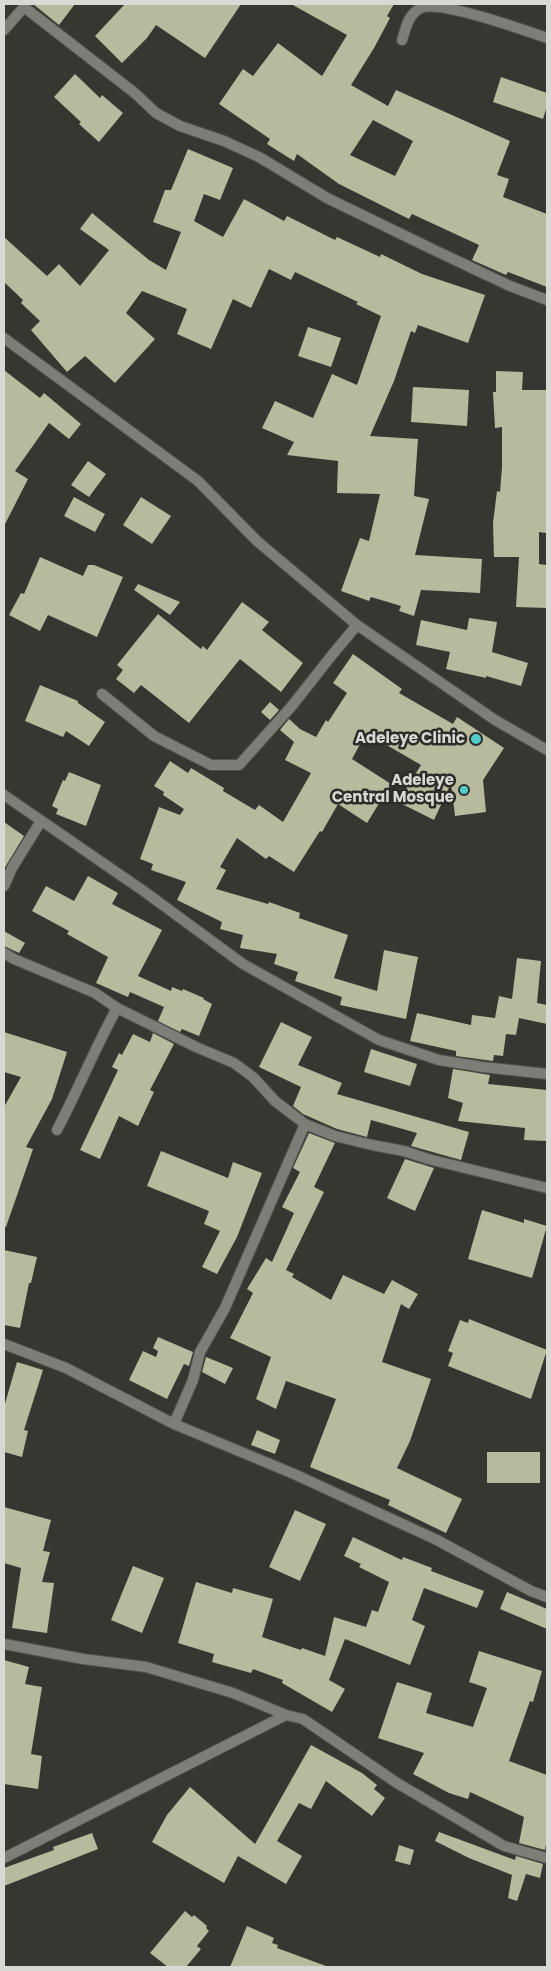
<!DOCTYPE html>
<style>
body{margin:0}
#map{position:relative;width:551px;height:1971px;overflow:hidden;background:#383631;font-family:Poppins,sans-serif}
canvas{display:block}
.frame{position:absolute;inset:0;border:5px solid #d9d8d5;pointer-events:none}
</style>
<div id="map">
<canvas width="551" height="1971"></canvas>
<div class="frame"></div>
</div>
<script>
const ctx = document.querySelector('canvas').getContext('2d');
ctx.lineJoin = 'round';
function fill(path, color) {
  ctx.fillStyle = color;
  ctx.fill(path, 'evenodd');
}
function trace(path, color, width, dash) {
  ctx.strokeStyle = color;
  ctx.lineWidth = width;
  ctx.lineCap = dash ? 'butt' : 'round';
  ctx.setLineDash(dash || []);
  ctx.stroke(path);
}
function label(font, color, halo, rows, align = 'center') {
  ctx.font = font + ' Poppins,sans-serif';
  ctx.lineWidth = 5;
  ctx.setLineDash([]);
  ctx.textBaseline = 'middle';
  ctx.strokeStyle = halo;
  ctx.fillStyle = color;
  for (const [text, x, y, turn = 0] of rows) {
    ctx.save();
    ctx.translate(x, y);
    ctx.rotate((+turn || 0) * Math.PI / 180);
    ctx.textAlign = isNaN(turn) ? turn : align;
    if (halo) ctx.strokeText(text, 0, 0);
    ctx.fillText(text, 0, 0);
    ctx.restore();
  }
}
const building = new Path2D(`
 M33,4H75L59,25Z
 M125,4H241L205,58L156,25L147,38L122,63L95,36Z
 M291,4H394L387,16L390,18L374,48L351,85L388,106L396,90L510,141L497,175L509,179L503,197L547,214V287L508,272L506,275L472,260L479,245L412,214L409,219L339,184L297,154L294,161L267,144L270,139L219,104L243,69L253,76L278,43L322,76L347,35ZM373,120L413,141L395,176L350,155Z
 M75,74L100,98L102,95L123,113L99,142L79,124L81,122L54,97Z
 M501,77L547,93V106L543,119L493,102Z
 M188,149L233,168L220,200L204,194L194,221L223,237L244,199L284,221L287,216L335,240L337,237L380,257L381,254L422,274L485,295L468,343L418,325L415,333L411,331L394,381L370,436L418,439L414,496L429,499L415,555L482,559L480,593L421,590L414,616L399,611L401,606L371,597L369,601L341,591L360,538L369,541L380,494L337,493L338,461L287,455L294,442L262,428L275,401L313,418L332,374L357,385L381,316L356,304L358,302L295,272L291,280L269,269L251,308L233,299L211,349L177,334L187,309L142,291L126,313L155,339L115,383L85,356L67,372L31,330L40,321L21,303L23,300L4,282V237L47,276L59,264L80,286L109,250L80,229L92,213L149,260L166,270L181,232L153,222L165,190H171Z
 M308,327L341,338L331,367L298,356Z
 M4,370L40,398L44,393L81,424L69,439L49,423L15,471L28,479L4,526Z
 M496,371L523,372L522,390H547V515L546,533L539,532V564L547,565V608L516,607L519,557H494L493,523L497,491L500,492L502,467V427L495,428L493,392H496Z
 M413,387L469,390L467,426L411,422Z
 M88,461L106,474L89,497L71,485Z
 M74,497L105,514L95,532L64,516Z
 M141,497L171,516L152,544L123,525Z
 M40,557L83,576L88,565H94L123,577L97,637L48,615L40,631L9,615L21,593L24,594Z
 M138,584L180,602L170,615L134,590Z
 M242,602L269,622L262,630L303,663L281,692L240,659L189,723L141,685L134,693L116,679L123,670L117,665L158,614L201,649L203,646L207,650Z
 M469,618L497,622L492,652L528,663L521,686L486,676V678L446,669L450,652L416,645L421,620L467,630Z
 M353,654L402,689L399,693L453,724L457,717L504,748L483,780L486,812L455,816L451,783L434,820L398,802L421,765L366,733L352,759L391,784L367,823L338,804L322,832L320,831L294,872L269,856L266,859L237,838L220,867L226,870L216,889L268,904L269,902L300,913L299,918L348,935L334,978L377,991L384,950L418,957L406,1019L340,1005L342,997L295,981L298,972L274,964L277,954L240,948L243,935L220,929L222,922L177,900L186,882L151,870L153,864L140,859L159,807L180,815L184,809L163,795L164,792L154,786L170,761L188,773L191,768L224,788L223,791L255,810L259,805L283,822L311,773L285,760L294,742L280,730L289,719L300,729L316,737L326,720L328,722L347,693L333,683Z
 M40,685L78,701V703L105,722L89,746L66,731L63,737L25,721Z
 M270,702L279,710L270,720L261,712Z
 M69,772L101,785L86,826L56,814L58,809L52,806L63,780L65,781Z
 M4,822L24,836L4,869Z
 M88,876L118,893L112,904L162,930L138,976L171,991L172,987L182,991L183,989L204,998L203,999L212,1004L199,1036L182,1029L180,1032L158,1021L164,1007L130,992L128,997L96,983L108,957L67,934L69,931L32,911L46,886L74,901Z
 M4,931L25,943L19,953L4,946Z
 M517,958L541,961L537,1003L547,1005V1024L519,1018L516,1035L506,1034L503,1056L494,1055L493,1061L456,1056V1051L410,1041L417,1013L471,1025L472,1015L495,1018L499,996L512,999Z
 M281,1022L312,1037L298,1065L342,1083L337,1094L469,1132L461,1160L411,1146L417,1133L371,1120L367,1137L337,1129L303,1114L293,1106L301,1087L259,1067Z
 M4,1032L67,1052L52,1099L26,1147L33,1149L6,1227L4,1226V1107L21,1077L4,1072Z
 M153,1033L174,1044L150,1090L154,1092L138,1126L119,1116L100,1159L80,1150L118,1070L112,1067L119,1053L122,1055L133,1034L150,1042Z
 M371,1049L417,1064L410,1086L364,1072Z
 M453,1069L490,1075L488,1084L547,1090V1141L524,1140L525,1128L458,1121L463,1103L448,1098Z
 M309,1133L335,1143L314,1187L324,1192L286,1270L294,1274L292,1277L331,1300L343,1275L384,1294L392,1280L418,1294L409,1309L401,1304L382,1362L431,1379L410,1441L397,1468L462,1499L446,1533L388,1505L390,1500L310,1467L336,1399L286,1381L276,1409L256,1399L271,1357L230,1338L253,1293L247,1289L266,1258L272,1262L294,1213L282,1207L300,1172L293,1168Z
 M161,1151L228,1178L233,1162L262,1173L237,1237L217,1274L202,1267L220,1231L204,1224L209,1211L147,1186Z
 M405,1159L434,1168L415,1211L387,1198Z
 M482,1210L524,1223V1219L547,1226L532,1278L468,1259Z
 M4,1250L37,1257L31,1283H29L20,1328L4,1325Z
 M469,1319L547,1350L531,1399L448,1366L453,1353L448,1351L460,1320L468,1323Z
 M158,1337L193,1352L189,1366L184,1364L167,1399L129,1380L143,1351L156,1357L158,1351L153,1348Z
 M206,1357L233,1368L225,1384L202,1372Z
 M17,1362L43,1370L24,1430L28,1431L22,1457L4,1452V1407Z
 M257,1430L280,1440L275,1454L251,1445Z
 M487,1452H540V1483H487Z
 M4,1507L51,1520L43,1551L50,1552L42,1582L54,1583L47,1633L12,1628L21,1568L4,1563Z
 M295,1510L326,1524L300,1581L269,1567Z
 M353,1537L402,1560L403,1557L432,1568L431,1571L484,1591L477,1608L424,1588L412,1620L425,1626L410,1665L345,1639L329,1680L345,1689L332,1712L282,1683L283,1680L253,1669L251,1673L212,1662L214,1654L178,1643L196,1582L232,1593L233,1588L273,1599L262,1637L301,1650L302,1648L325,1656L334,1617L366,1627L372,1610L378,1612L389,1582L359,1567L361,1564L344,1556Z
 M133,1566L164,1578L142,1633L111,1620Z
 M507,1592L547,1609V1629L500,1609Z
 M479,1651L542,1671L533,1702L530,1701L509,1761L547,1775V1839L545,1850L519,1843L524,1817L470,1792L468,1799L449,1793L413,1774L424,1753L378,1738L397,1682L432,1693L426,1713L473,1727L487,1688L469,1682Z
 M4,1660L29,1667L25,1684L42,1687L31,1754L42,1756L38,1789L4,1784Z
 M311,1745L362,1773L377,1785L374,1789L385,1798L372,1816L326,1781L311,1809L299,1803L277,1841L302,1856L286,1884L238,1856L224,1883L152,1842L167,1815L190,1787L255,1844Z
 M439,1832L515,1860L516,1856L543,1864L540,1878L526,1874L517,1901L508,1898L512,1875L469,1858L435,1841Z
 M92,1833L98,1849L4,1886V1868L54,1850L53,1847Z
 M399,1845L414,1850L410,1865L395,1861Z
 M185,1911L192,1917L194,1915L207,1926L206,1928L209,1931L197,1946L201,1949L186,1967H168L150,1953Z
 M247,1926L274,1938L272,1943L278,1945L277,1948L326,1966L325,1967H230Z`);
const minor = new Path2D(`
 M24,4V7L136,94L156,113L180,126L224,141L259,157L327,198L432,249L510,286L547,300
 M4,30L24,7
 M402,40C406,28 408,14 421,8C440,0 524,30 547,38
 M4,338L198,481L257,541L357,625L495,720L547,750
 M102,694L154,736L211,765H239L291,707L332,655L357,625
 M4,795L145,892L243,964L379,1040L439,1060L483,1067L547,1074
 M4,886L12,868L41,821
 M4,953L14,959L95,993L117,1008L196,1047L234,1063L253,1077L275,1101L305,1124L335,1136L372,1145L404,1151L428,1159L547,1188
 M57,1130C78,1090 95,1048 117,1008
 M4,1344L66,1368L174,1424L294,1474L437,1540L531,1591L547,1597
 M174,1424L193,1380L200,1352L225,1308L305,1124
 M4,1644L83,1659L146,1667L233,1693L286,1715
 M4,1858L286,1715L303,1719L397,1783L504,1846L547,1858`);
const markers = [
 [476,739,6,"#52cdcc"],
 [464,790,5,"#52cdcc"]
];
const poiNames = [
 ["Adeleye Clinic",465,739],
 ["Adeleye",454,781],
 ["Central Mosque",454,798]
];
fill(building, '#b7ba9d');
trace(minor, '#54524e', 12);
trace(minor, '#7f7d77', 10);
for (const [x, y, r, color] of markers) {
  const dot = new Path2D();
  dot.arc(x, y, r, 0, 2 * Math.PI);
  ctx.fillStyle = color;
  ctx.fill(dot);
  trace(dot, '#2e2c28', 2);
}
label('bold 15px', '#d9d8d5', '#2e2c28', poiNames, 'right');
</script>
